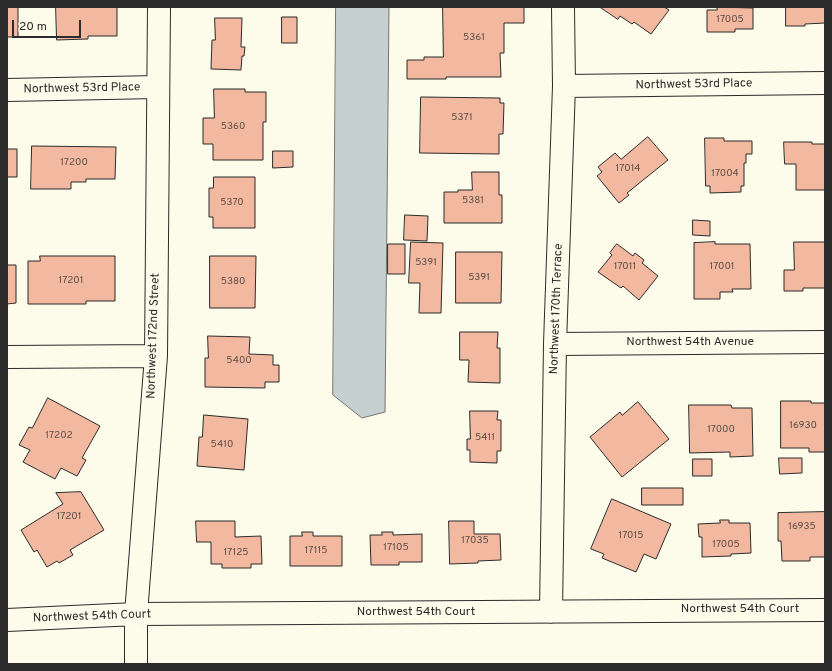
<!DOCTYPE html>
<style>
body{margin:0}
#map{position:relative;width:832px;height:671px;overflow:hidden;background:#fdfbea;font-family:Overpass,sans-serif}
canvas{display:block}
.frame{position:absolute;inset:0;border:8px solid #2b2b2b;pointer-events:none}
.scale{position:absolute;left:12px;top:20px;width:69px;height:18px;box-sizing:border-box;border:2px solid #2b2b2b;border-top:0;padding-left:5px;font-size:12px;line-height:14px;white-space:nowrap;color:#2b2b2b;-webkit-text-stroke:3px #fdfbea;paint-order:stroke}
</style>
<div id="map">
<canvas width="832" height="671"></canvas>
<div class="frame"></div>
<div class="scale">20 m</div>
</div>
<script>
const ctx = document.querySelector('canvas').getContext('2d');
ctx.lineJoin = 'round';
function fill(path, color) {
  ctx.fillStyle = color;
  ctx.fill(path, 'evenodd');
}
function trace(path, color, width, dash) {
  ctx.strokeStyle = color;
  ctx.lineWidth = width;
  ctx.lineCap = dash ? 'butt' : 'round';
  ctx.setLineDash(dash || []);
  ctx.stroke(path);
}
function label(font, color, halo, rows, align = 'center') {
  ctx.font = font + ' Overpass,sans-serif';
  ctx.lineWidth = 3;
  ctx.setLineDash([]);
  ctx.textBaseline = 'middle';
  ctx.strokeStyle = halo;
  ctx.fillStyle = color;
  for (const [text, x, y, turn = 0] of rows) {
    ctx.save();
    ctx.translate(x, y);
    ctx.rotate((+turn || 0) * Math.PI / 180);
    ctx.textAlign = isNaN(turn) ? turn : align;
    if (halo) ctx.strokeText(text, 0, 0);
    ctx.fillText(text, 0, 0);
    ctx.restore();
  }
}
const water = new Path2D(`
 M336,7H389L385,412L362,418L333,395Z`);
const building = new Path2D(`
 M7,7H18V37H7Z
 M56,7H117V36H88V39L57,40Z
 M443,7H524V23H504V53H500L501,77H446V79H407V60H424V57H443Z
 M600,7H664L669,10L651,34L634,22L632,24L620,16L618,19Z
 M717,7L753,8V29H735V32H707V10H717Z
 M786,7H825V23L805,24V26H786Z
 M282,17H297V43H282Z
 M215,18H242L241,47H245L244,56H242L241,70L211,69L212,40H215Z
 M214,89H245V92H266V122H263V160H213V144H203V118H214Z
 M421,97L500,98V103H504L503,134H499V154L420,153Z
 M648,137L668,160L627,193L629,195L619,203L597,176L602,172L598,167L615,153L621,159Z
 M705,138H724V141H752V154H746V163H744V186H741V192L710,193V186H706Z
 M784,142H812V144H825V190H796V164H785Z
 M32,146L116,147L115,179H86V182H71V189H31Z
 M7,149H17V177H7Z
 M273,151H293V167L273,168Z
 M472,172H499V195H502V223H444V192H458V190H472Z
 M214,177H255V228H213V217H209V188H213Z
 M405,215L428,216L427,241L404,240Z
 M693,220L710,221V236L693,235Z
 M411,242L443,243L441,313H419L420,283H409Z
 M715,242V244H750L751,289H732L733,292H720V299H694V243Z
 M794,242H825V288H803V291H784V270H794Z
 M388,244H405V274H388Z
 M617,244L633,256L635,253L644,260L642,263L658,276L639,300L623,286L621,288L598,272L612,255L610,253Z
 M456,252H502L501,303H456Z
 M40,256H115V301H86V304H28V261H40Z
 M210,256H256L255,308H210Z
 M7,265H16V303L7,304Z
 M460,332H498L497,348H500V383L468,382L469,360H460Z
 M208,336L250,337L249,354L273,355V365H279V382H265V388L205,387V358H208Z
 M48,398L100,426L82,458L86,460L77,476L61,468L55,479L23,462L30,450L19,445L29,427L32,428Z
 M781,401H811V403H825V452H809V448H781Z
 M638,402L669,439L622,477L590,437L620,412L622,415Z
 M689,405H731L732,408H752L753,456L730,457V452L690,453Z
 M470,411H498L497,420H501V451H497V463L470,462V450H467V439H470Z
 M204,415L248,419L244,470L197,466L199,437H202Z
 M779,458H802V473L780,474Z
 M693,459H712V476H693Z
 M642,488H683V505H642Z
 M81,492L104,530L70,550L73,555L59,563L57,561L47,567L37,550L34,552L21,530L63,504L56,493Z
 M612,499L671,524L656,559L644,554L636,572L602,558L604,554L591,549Z
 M825,512V557H810V561H782L781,541H778V513Z
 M720,520H729V523H750L751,553L731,554V556L702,557V537H699L698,524L720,523Z
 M196,521H235V537L261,536L262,564H251V568H222V564H211V542H197Z
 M449,521H474V534H500L501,560L478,561V563L450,564Z
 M302,532H313V536H342V566H290V536H302Z
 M382,532H393V535L422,534V562H399V565H371L370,535H382Z`);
const minor = new Path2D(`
 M564,86L825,83
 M7,90L157,87
 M555,344L825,342
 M7,357L156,356
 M551,612L555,344L564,86L563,7
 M7,620L136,614L825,610
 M136,664V614L156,356L159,7`);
const numberNames = [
 ["17005",730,20],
 ["5361",474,38],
 ["5371",462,118],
 ["5360",233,127],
 ["17200",74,163],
 ["17014",628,169],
 ["17004",725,174],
 ["5381",473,201],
 ["5370",232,203],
 ["5391",426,263],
 ["17011",625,267],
 ["17001",722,267],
 ["5391",479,278],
 ["17201",71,281],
 ["5380",233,282],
 ["5400",239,361],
 ["16930",803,426],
 ["17000",721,430],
 ["17202",59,436],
 ["5411",485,438],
 ["5410",222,445],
 ["17201",69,517],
 ["16935",802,527],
 ["17015",631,536],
 ["17035",475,541],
 ["17005",726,545],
 ["17105",396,548],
 ["17115",316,551],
 ["17125",236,553]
];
const streetNames = [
 ["Northwest 53rd Place",694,85,-1],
 ["Northwest 53rd Place",82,89,-1],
 ["Northwest 170th Terrace",557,309,-88],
 ["Northwest 172nd Street",154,336,-88],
 ["Northwest 54th Avenue",690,343],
 ["Northwest 54th Court",740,610],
 ["Northwest 54th Court",416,613],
 ["Northwest 54th Court",92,617,-2]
];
fill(water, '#c7d0d0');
trace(water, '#74746e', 1);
fill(building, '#f2b8a0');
trace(building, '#2b2b2b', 1);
trace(minor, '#2b2b2b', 24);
trace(minor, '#fdfbea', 22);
label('10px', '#5d4e48', null, numberNames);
label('12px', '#2b2b2b', '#fdfbea', streetNames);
</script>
